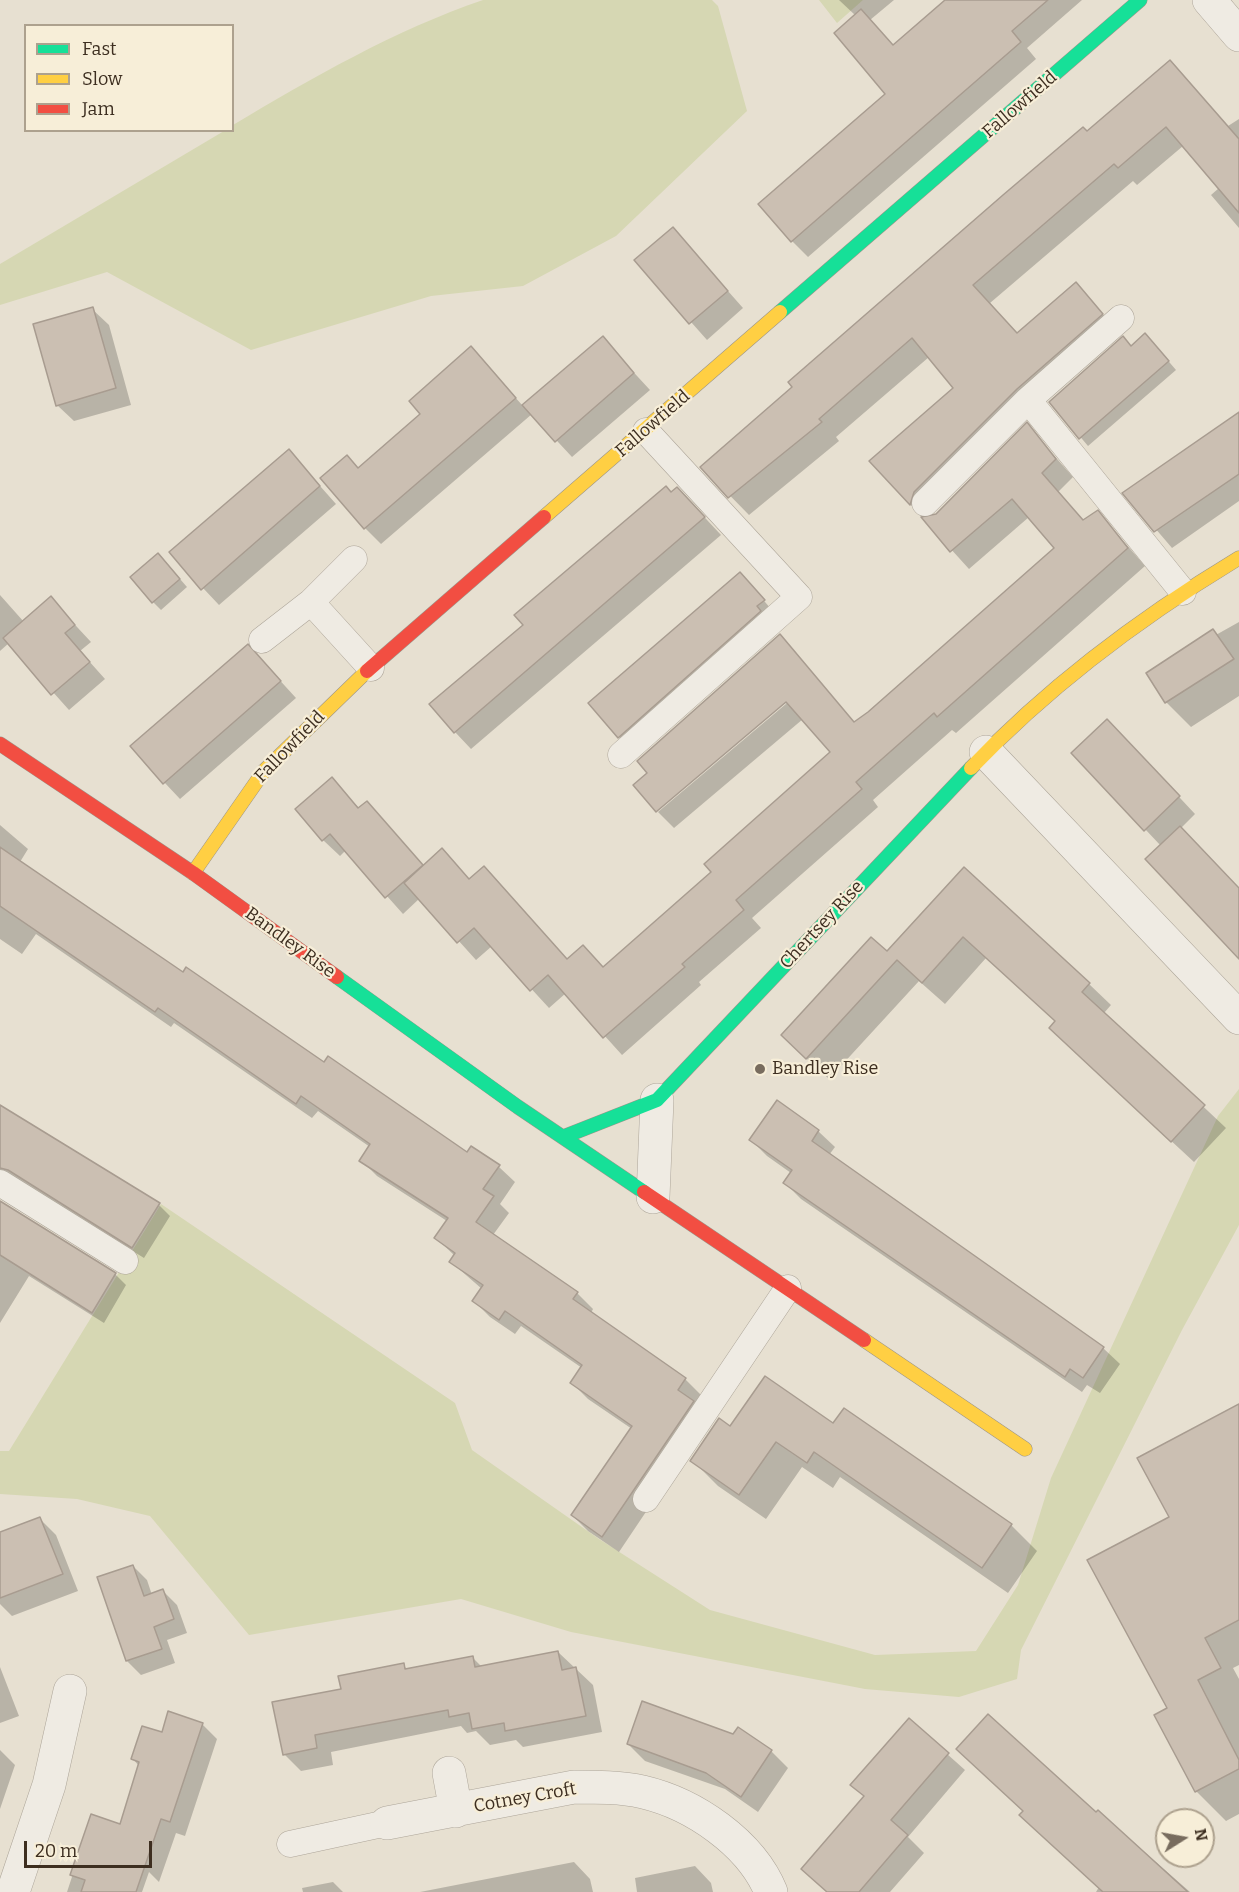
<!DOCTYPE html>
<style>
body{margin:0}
#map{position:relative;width:1239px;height:1892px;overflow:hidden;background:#e7e0d1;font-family:Bitter,serif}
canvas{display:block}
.legend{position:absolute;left:24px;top:24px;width:210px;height:108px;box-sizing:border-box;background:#f7eed8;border:2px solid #ada18e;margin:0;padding:8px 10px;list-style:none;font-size:18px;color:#3d2e20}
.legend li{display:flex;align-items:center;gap:12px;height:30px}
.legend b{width:30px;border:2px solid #ada18e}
.north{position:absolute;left:1155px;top:1808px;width:60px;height:60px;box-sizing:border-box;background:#f7eed8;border:2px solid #ada18e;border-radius:50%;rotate:79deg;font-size:16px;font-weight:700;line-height:24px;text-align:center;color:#3d2e20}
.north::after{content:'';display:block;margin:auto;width:21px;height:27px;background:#786c5e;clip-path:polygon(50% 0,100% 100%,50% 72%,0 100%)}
.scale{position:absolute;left:24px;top:1841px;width:128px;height:27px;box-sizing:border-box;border:3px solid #3d2e20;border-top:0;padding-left:8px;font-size:18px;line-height:21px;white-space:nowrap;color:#3d2e20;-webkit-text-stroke:4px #f7eed8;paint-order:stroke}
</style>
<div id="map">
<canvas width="1239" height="1892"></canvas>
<ul class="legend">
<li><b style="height:8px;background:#16e098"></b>Fast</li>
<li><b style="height:8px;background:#ffcf43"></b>Slow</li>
<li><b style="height:8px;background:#f24e42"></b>Jam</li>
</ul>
<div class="north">N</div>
<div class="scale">20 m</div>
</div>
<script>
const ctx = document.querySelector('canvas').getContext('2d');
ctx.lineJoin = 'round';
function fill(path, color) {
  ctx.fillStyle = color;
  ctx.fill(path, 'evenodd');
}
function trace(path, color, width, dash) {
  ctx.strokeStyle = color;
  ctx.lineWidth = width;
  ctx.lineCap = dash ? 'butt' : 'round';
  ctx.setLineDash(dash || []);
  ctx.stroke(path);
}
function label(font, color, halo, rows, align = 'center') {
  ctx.font = font + ' Bitter,serif';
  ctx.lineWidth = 4.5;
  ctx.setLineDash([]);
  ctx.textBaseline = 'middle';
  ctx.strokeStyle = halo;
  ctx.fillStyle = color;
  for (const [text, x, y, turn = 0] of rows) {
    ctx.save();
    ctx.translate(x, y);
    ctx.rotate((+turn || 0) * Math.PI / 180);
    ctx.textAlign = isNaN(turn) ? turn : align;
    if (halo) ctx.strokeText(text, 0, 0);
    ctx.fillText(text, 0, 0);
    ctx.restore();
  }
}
const green = new Path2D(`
 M483,0H712L718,6L747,111L616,236L523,286L431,296L251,350L107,272L0,305V264L224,131L232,130L233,125C312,78 395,30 483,0Z
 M819,0H863L837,23Z
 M1239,1089V1225L1182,1330L1021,1650L1017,1679L959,1697L865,1689L571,1632L461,1599L249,1635L150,1516L77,1499L0,1494V1451H9L161,1204L455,1403L472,1450L599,1539L710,1610L875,1655L976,1651L1018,1585L1051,1478L1218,1116Z`);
const shadow = new Path2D(`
 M839,0H894L870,20L894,46L947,0H1082L1027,48L1036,59L808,257L792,241L887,94L856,16Z
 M1170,62L1228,126L1239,119V228L1211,195L1219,188L1183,146L1137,185L1133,181L990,303L1018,335L1076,285L1120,333L1035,407L932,511L930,517L936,515L1027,425L1073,477L1058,492L1084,521L1098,512L1145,566L956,733L952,730L873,800L878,807L752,918L761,928L699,982L701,985L622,1055L566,993L549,1008L492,946L476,960L420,898L403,914L346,850L340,856L323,840L331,780L360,809L367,803L424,866L442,850L470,880L568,960L604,968L713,873L832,752L803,719L674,828L658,812L793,698L780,636L855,723L1056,548L1029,517L969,569L871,461L955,389L929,357L836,437L839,441L749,515L702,467Z
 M673,229L743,308L707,340L636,260Z
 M92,309L109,325L131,405L74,421L57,405Z
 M602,338L650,390L572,457L532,414L381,544L365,528L358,469L422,414L471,349L523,406Z
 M1153,343L1176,370L1088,446L1051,402L1132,347Z
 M1239,413V501L1172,548L1125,493Z
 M289,451L336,504L219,605L203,588Z
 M672,494L694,506L721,535L471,749L455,732L525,625Z
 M166,563L187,587L161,610L153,602Z
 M748,582L771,609L627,745L619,737Z
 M0,595L24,622L51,599L91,642L80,651L105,679L69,710L9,643L0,651Z
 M1239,622V696L1191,727L1166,702L1148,673Z
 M264,663L296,698L180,799L164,782Z
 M1124,738L1195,814L1181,828L1239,889V957L1161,846L1145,829Z
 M0,825L28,849L20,862L183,974L325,1064L468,1154L499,1167L515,1182L500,1204L509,1213L493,1235L577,1293L593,1309L591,1313L685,1379L701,1395L709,1418L619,1552L588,1531L572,1515L632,1429L588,1399L572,1383L582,1368L521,1326L515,1334L490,1317L474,1301L482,1289L451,1262L455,1256L436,1238L447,1221L377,1176L361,1160L370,1147L318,1111L312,1118L174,1023L171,1027L36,934L22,954L0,939Z
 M964,869L1089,984L1111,1005L1104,1013L1226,1128L1194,1162L1073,1050L1051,1028L1056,1022L986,958L945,1004L919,981L829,1079L805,1057L887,953Z
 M0,1106L159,1205L170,1216L144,1258L20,1181L0,1185Z
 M818,1131L835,1147L829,1155L1103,1348L1120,1364L1100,1393L1087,1385L1082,1392L801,1199L785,1183L791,1173L767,1156L751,1140Z
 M0,1202L115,1274L126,1285L104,1323L29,1276L0,1323Z
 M1239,1405V1665L1233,1668L1239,1679V1814L1226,1821L1196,1791L1156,1716L1169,1709L1171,1518Z
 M844,1410L1011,1525L1037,1551L1008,1593L840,1477L833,1488L802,1467L766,1519L718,1486L692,1460L731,1428L834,1425Z
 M40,1519L56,1535L78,1591L12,1616L0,1604V1534Z
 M133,1566L147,1580L152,1595L163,1591L177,1605L187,1633L167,1640L175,1663L141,1675L127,1661Z
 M558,1652L593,1685L602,1732L523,1747L516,1740L490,1745L476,1731L467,1733L461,1726L331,1752L333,1765L301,1771L284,1754L343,1690L403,1665L408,1670L472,1657L482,1667Z
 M0,1667L19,1716L0,1723Z
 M909,1720L965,1770L908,1837L924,1853L890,1892H827L803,1869L865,1797L852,1785Z
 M202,1724L217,1739L185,1836L176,1833L159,1882L149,1872L142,1892H67L92,1816L129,1829L139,1766L133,1759L163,1734Z
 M739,1729L771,1751L788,1768L758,1812L725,1789L645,1761L628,1744L734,1736Z
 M0,1750L15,1765L0,1809Z
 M1099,1812L1190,1892H1096L1099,1887L1096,1814Z
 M574,1862L590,1879L593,1892H420Z
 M695,1866L711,1883L713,1892H637L635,1878Z
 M333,1882L343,1892H303L302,1888Z`);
const building = new Path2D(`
 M945,0H1048L1012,31L1021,42L791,242L758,204L885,94L834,33L861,9L893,45Z
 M1170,60L1239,139V213L1166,127L1118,168L1114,164L973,285L1017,333L1076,282L1103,314L1017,389L914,492L910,505L869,461L953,388L912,338L819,419L822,422L728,498L700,467L792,387L788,382L1003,195L1083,127L1087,131Z
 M673,227L728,291L689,324L634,260Z
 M93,307L116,388L56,406L33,324Z
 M1145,333L1169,361L1079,439L1049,402L1123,336L1131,346Z
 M603,336L634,373L555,442L522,405Z
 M471,346L516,398L364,529L320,478L347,455L358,468L420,414L409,401Z
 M1239,412V474L1154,532L1122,493Z
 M1027,422L1056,459L1042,473L1083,520L1098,510L1128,548L937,717L934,713L856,782L862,789L736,900L744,910L682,964L685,967L603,1038L548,975L530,991L474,928L457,943L404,883L442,848L469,879L484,866L567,959L583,945L603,967L711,872L704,864L830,752L786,702L656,812L633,785L647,773L637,761L780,634L854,722L868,712L1054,548L1012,499L950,552L921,517L936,514Z
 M289,449L320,486L201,590L169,552Z
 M666,486L671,492L677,487L705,517L454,733L429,704L523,625L514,615Z
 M158,553L180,579L152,603L130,577Z
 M740,572L765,600L757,606L761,611L618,738L588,703Z
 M51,596L75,625L65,633L90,662L51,695L3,638Z
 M1213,629L1234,659L1165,703L1146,673Z
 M248,644L281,681L163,784L130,746Z
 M1107,719L1180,796L1144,831L1071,753Z
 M332,777L358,808L367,801L423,865L385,898L330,834L322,841L295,809Z
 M1180,826L1239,888V959L1145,859Z
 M0,847L183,972L186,967L324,1062L328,1056L467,1152L471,1146L500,1165L483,1189L494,1196L476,1222L578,1292L573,1299L686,1378L678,1390L694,1401L602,1537L571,1515L632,1426L570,1383L582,1365L505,1311L499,1320L472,1301L483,1285L449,1262L455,1253L434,1238L448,1218L359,1161L370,1144L301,1096L296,1104L158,1008L155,1012L0,906Z
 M964,867L1090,983L1082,992L1205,1105L1171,1142L1049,1028L1055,1021L963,937L922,983L897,960L806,1059L781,1035L871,937L887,951Z
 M777,1100L819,1130L812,1141L1104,1347L1083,1378L1070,1369L1065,1377L783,1183L792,1170L749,1140Z
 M0,1105L160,1203L132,1248L8,1170L0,1168Z
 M0,1201L116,1273L92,1313L0,1255Z
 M765,1376L833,1423L844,1408L1012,1524L982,1568L814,1452L807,1463L776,1442L739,1495L690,1461L719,1418L730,1426Z
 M1239,1404V1620L1205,1638L1221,1668L1198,1680L1239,1760V1769L1195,1792L1154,1715L1167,1708L1087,1560L1169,1517L1137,1458Z
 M40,1517L63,1574L0,1598V1532Z
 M133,1565L144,1596L163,1589L174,1619L154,1627L162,1649L126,1661L97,1577Z
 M558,1651L562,1670L576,1667L586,1716L505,1731L504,1723L472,1729L469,1713L449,1717L448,1710L315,1735L317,1748L283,1755L272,1702L341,1689L338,1676L404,1663L405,1669L473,1656L475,1667Z
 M642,1701L733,1734L738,1727L772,1750L741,1797L706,1773L627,1744Z
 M168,1711L203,1723L170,1822L161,1819L136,1892H81L85,1880L70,1875L91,1814L120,1824L139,1762L131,1759L142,1726L162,1732Z
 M988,1714L1096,1812L1098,1810L1188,1892H1103L1019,1815L1023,1811L956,1749Z
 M909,1718L949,1753L891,1820L908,1835L859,1892H827L801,1869L864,1796L850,1785Z`);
const lane = new Path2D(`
 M1028,400L1183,592
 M925,503L1028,400L1121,318
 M311,602L371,668
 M262,640L311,602L354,559
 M621,755L799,597L646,431
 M0,1183L125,1261
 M646,1499L788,1288
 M290,1844L387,1823`);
const street = new Path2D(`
 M1209,0L1239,35
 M986,752L1239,1018
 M653,1197L657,1100
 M449,1773L456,1811
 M387,1823L574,1787C597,1787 621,1787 643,1792C694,1804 751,1843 771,1892
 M13,1892L49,1785L70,1691`);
const fast = new Path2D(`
 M780,312L1140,0
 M337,977L518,1107L644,1192
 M563,1137L657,1100L971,768`);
const slow = new Path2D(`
 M544,517L780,312
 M971,768C1049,686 1143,616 1239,558
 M193,873L264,771L367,671
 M864,1340L1025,1449`);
const jam = new Path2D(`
 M367,671L544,517
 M0,744L193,873L337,977
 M644,1192L864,1340`);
const markers = [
 [760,1069,6,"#786c5e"]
];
const streetNames = [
 ["Fallowfield",1020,105,-41],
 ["Fallowfield",653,424,-41],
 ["Fallowfield",290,747,-46],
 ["Chertsey Rise",822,925,-47],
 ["Bandley Rise",290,943,36],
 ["Cotney Croft",525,1798,-10]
];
const poiNames = [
 ["Bandley Rise",772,1069]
];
fill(green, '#d6d7b3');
fill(shadow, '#0003');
fill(building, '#cbbfb2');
trace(building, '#a89c90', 1.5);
trace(lane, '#ada599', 27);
trace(street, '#ada599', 34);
trace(fast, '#9c958a', 15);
trace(slow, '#9c958a', 15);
trace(jam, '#9c958a', 15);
trace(lane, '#efebe3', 26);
trace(street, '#efebe3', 33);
trace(fast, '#16e098', 14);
trace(slow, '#ffcf43', 14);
trace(jam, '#f24e42', 14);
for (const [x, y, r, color] of markers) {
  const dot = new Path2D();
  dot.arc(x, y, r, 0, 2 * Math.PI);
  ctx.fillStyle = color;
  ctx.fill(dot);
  trace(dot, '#f7eed8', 2);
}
label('18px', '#3d2e20', '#f7eed8', streetNames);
label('18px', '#3d2e20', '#f7eed8', poiNames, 'left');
</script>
